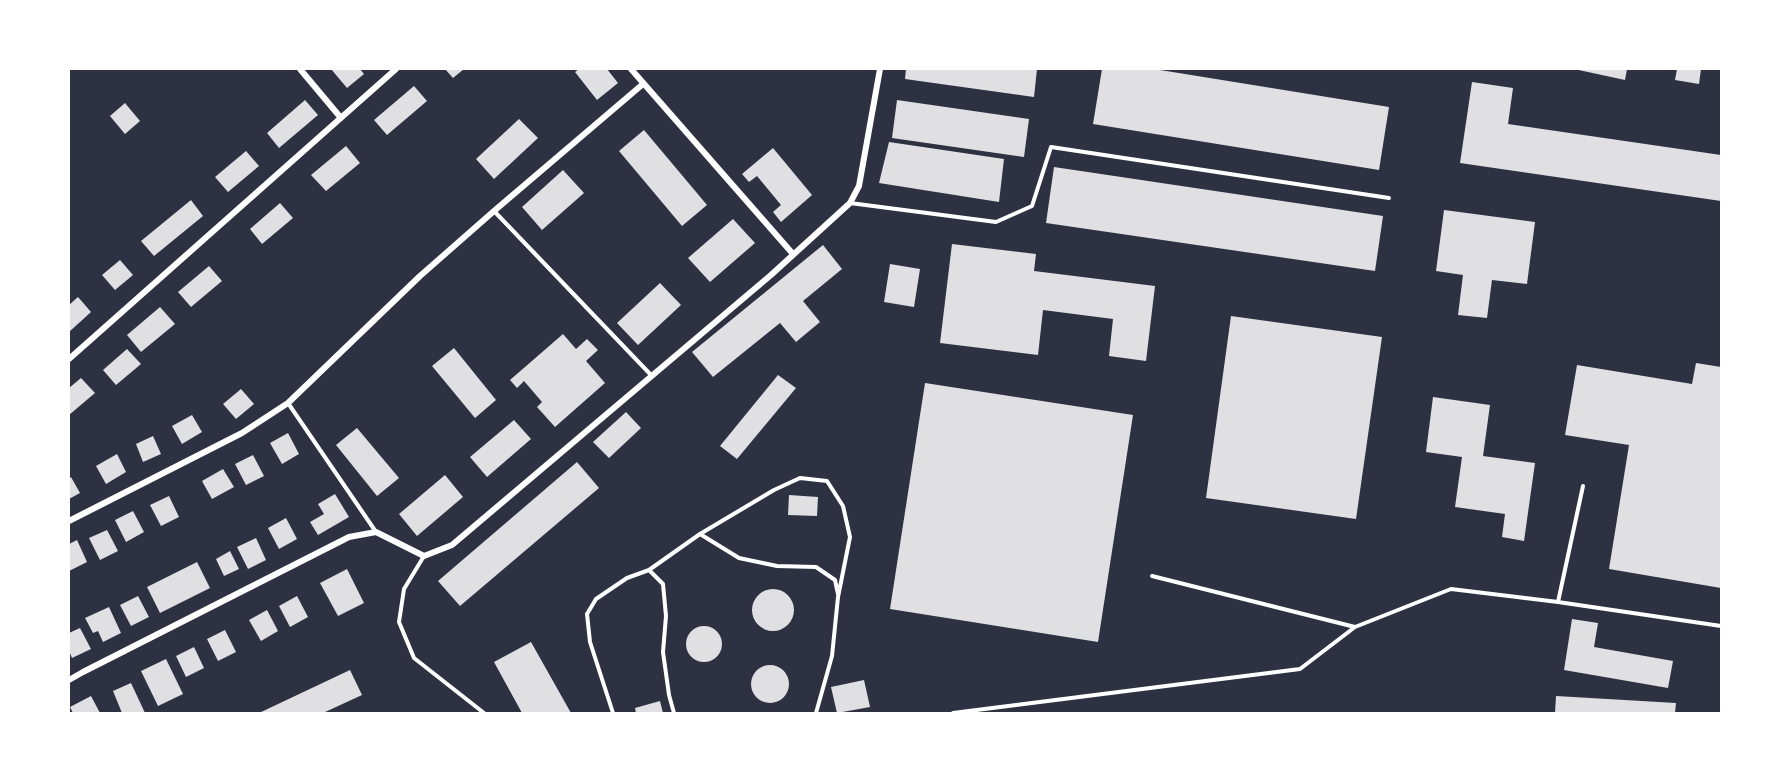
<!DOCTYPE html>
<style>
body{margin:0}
#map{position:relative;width:1790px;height:782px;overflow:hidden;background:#2d3142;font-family:"Fira Sans Condensed",sans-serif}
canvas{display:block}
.frame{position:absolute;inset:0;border:70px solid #fff;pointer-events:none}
</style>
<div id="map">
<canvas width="1790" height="782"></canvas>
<div class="frame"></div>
</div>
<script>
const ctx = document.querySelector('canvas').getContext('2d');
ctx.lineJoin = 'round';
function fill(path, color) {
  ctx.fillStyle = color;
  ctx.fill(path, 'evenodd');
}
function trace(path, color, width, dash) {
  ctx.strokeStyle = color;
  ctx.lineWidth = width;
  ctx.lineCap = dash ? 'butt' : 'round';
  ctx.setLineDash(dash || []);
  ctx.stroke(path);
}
const building = new Path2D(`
 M331,69H360L364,74L347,88Z
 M445,69H464L453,78Z
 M579,69H607L618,83L597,100L575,72Z
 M906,69H1037L1034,97L905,79Z
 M1102,69H1154L1389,107L1379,170L1093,124Z
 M1574,69H1627L1625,80Z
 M1677,69H1701L1699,84L1675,80Z
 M1472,82L1513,88L1508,124L1721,155V201L1460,163Z
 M414,86L427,101L387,135L374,120Z
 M305,100L318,115L279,148L267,133Z
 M897,100L1029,119L1024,157L892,138Z
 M125,103L140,121L125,134L110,116Z
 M519,119L538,138L494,179L476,159Z
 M644,130L707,205L682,226L619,151Z
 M889,142L1004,159L999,202L879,183Z
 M346,146L360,163L326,191L311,175Z
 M773,148L812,195L781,222L773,212L781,205L757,176L749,182L742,174Z
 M246,151L259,166L228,192L215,177Z
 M1054,167L1383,216L1375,271L1046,223Z
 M563,170L584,193L542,230L522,207Z
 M191,200L203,216L154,256L141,241Z
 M280,203L293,218L262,244L250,229Z
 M1444,210L1535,222L1527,284L1492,280L1487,318L1458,315L1463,275L1436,271Z
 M733,219L755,243L710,282L688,258Z
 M952,244L1036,254L1034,271L1155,286L1146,361L1109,356L1113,319L1043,310L1038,355L940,343Z
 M823,245L842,269L803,301L820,322L796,342L780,323L713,377L692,352Z
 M120,260L133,275L115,290L102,275Z
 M890,264L920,269L914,307L884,302Z
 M209,266L222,281L191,307L178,292Z
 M660,283L681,305L638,345L617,323Z
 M78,297L91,312L69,332V305Z
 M160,307L175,324L141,352L127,335Z
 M1231,316L1382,337L1356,519L1206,498Z
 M563,334L576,349L587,339L598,350L586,361L605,383L555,427L537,407L542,402L524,381L517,388L510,380Z
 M454,348L496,400L475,418L432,366Z
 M127,349L141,364L116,385L103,370Z
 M1696,363L1721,367V588L1609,569L1629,445L1565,435L1577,365L1692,384Z
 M778,375L796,388L737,459L720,446Z
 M81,378L95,393L69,415V388Z
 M925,383L1133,415L1098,642L890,609Z
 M241,389L254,404L236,419L223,404Z
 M1433,397L1490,405L1483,456L1535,463L1524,541L1502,537L1505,514L1455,507L1462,457L1426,452Z
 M626,412L641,428L609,458L593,442Z
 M192,415L202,432L182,444L172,426Z
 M514,420L531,439L487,477L470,457Z
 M357,428L399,478L377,496L336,445Z
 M288,433L299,454L282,464L270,443Z
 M153,436L161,454L143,462L136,444Z
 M117,454L126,472L106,484L96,466Z
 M253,455L264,476L246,485L235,464Z
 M577,462L599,488L460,606L438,581Z
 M223,469L234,487L212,499L202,481Z
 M445,475L463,497L417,536L399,514Z
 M71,477L80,493L69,499V479Z
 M335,494L349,517L318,535L310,522L324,514L318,504Z
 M789,495L818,497L817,516L788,515Z
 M169,496L179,517L161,526L150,505Z
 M133,511L144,532L126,542L115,520Z
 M286,518L297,539L279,549L268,528Z
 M107,530L118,551L100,560L89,538Z
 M256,538L266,560L248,569L237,547Z
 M77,540L87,562L69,571V544Z
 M230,551L239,569L224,576L216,559Z
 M197,562L210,588L160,613L147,587Z
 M347,569L364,603L338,616L320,583Z
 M752 610a21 21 0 1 1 42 0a21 21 0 1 1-42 0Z
 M138,596L149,617L131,626L120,605Z
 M297,596L308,617L290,627L279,606Z
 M109,607L121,633L103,642L98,631L93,633L85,618Z
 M267,610L278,631L261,641L249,620Z
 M1572,619L1598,623L1594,647L1673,661L1668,688L1564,670Z
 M686 644a18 18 0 1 1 36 0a18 18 0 1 1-36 0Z
 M80,628L91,649L72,658L69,651V633Z
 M225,630L236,652L218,661L207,639Z
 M531,642L571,713H522L494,662Z
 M194,647L204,668L186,677L176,656Z
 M166,659L183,694L158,706L141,671Z
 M751 684a19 19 0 1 1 38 0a19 19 0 1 1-38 0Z
 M350,670L362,695L323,713H259Z
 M864,680L870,707L837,713L831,687Z
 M131,683L145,713H122L113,691Z
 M91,696L100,713H73L70,707Z
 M1556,696L1676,703L1675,713H1555Z
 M660,701L663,713H636L635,708Z`);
const service = new Path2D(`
 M850,203L996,222L1032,206L1051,147L1389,198
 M494,211L651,375
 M288,403L376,532
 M700,534L739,558L777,566L816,567L835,580L838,594
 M424,556L404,589L399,622L414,658L484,713
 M649,570L700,534L774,490L800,478L827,481L843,506L850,537L838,597L832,656L816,713
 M1558,602L1721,626
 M1355,627L1451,589L1558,602L1583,486
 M613,713L590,642L587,614L596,599L627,578L649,570L663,584L666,616L663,652L669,695L674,713
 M953,713L1300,669L1355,627L1152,576`);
const minor = new Path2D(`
 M300,69L341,118
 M631,69L793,254
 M69,359L396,69
 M69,521L242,433L288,403L420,276L494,211L643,84
 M69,680L83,672L349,537L376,532L424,556L452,545L771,275L850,203L859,186L880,69`);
fill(building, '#e0e0e3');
trace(service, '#fff', 4);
trace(minor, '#fff', 6);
</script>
